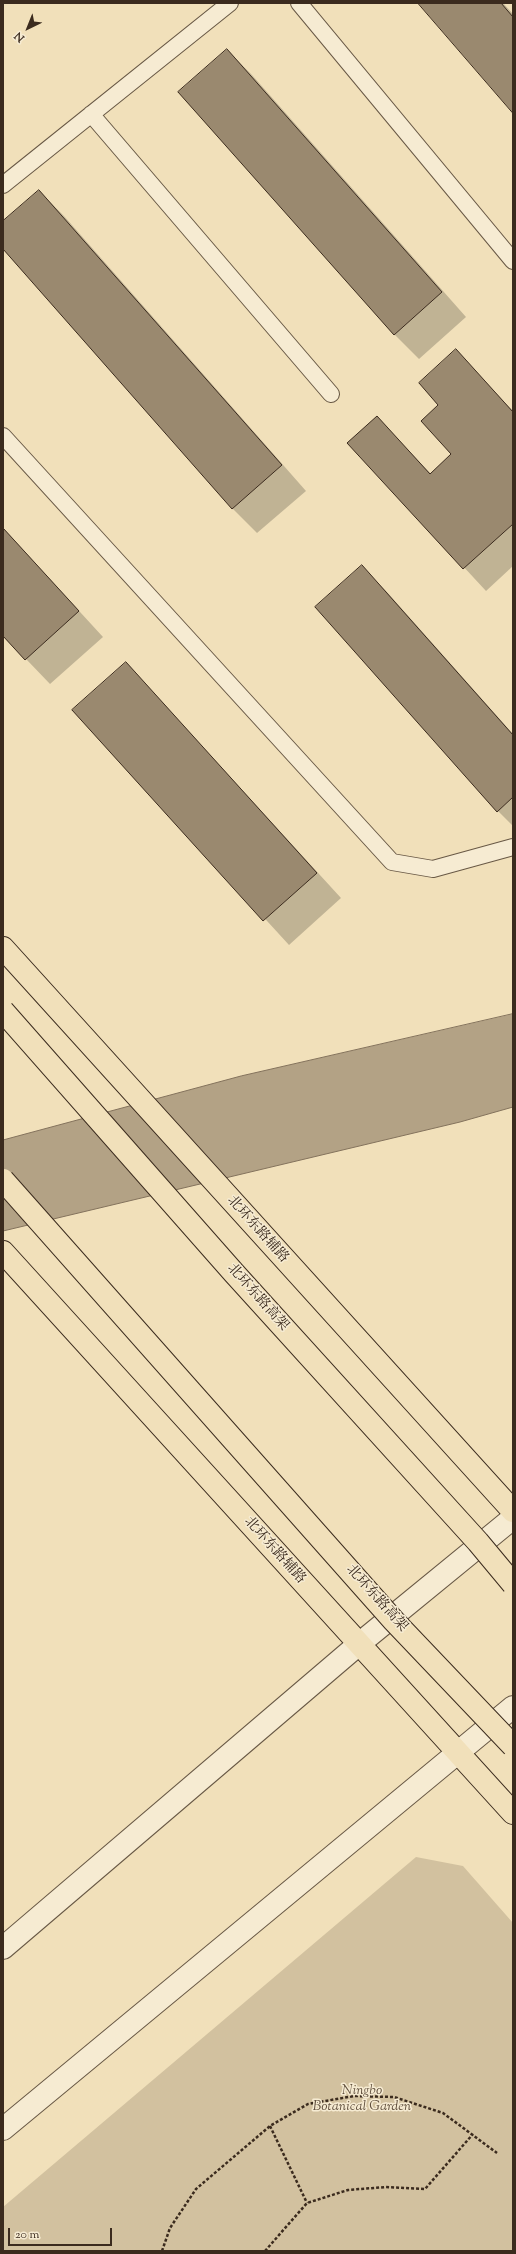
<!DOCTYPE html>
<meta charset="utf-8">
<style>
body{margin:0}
#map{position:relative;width:516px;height:2254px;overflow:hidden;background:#f1e0ba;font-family:"Sorts Mill Goudy",serif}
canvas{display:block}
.frame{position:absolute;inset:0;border:4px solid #3b2b1e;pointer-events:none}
.north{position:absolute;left:8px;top:8px;width:40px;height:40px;-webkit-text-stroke:3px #f6ebd2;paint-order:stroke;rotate:223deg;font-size:11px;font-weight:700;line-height:16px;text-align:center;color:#3b2b1e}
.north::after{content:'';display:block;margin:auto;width:14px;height:18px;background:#3b2b1e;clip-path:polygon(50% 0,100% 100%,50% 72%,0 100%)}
.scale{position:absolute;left:8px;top:2228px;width:104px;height:18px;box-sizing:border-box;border:2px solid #3b2b1e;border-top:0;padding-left:5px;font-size:12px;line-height:14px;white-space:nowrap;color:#3b2b1e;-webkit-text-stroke:3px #f6ebd2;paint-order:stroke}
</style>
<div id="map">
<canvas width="516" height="2254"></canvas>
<div class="frame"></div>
<div class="north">N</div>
<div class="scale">20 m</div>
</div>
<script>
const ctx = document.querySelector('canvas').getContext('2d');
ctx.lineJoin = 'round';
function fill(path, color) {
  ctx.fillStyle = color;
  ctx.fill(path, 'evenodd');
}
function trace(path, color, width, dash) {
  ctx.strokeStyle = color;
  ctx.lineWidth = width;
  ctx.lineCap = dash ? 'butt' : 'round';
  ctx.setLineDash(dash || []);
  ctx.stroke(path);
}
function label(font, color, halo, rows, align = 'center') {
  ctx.font = font + ' "Sorts Mill Goudy","Noto Serif SC",serif';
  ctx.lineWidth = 3;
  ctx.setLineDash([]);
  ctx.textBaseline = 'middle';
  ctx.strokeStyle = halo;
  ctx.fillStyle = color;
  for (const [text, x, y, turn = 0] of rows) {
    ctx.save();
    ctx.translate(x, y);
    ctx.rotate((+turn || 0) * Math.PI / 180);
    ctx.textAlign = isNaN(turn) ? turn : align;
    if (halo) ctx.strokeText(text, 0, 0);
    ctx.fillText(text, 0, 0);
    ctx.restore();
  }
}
const green = new Path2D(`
 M416,1857L463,1866L513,1923V2251H3V2207Z`);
const water = new Path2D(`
 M513,1014V1107L460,1122L3,1231V1140L241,1076Z`);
const shadow = new Path2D(`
 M420,3H503L513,14V111Z
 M227,50L252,75L466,317L419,359L394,334Z
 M39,191L64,216L306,491L257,533L233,509L3,247V222Z
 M456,351L513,411V566L486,591L349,443L377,417L431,474L452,454L440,405Z
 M3,528L103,637L50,684L3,635Z
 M362,567L387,592L513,734V826L498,811Z
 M126,663L341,898L289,945L74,710Z`);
const building = new Path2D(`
 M418,3H501L513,17V113Z
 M227,49L442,292L394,335L178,92Z
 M39,190L282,465L232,509L3,249V221Z
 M456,349L513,412V524L463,569L347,443L377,416L430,474L451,454L421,421L438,405L419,383Z
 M3,528L79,611L25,660L3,636Z
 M362,565L513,735V797L497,812L315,607Z
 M126,662L317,873L263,921L72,710Z`);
const path = new Path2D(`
 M270,2126L307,2203
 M162,2251L170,2228L196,2189L270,2126L308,2104L354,2096L394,2097L443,2113L497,2153
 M265,2251L307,2203L348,2190L386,2187L425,2189L473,2134`);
const service = new Path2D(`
 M299,3L513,261
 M91,114L331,394
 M3,185L230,3
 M3,436L392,862L433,869L513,847`);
const tertiary = new Path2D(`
 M3,1948L359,1644L513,1518
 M3,2129L513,1707`);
const primary = new Path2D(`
 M3,948L513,1511
 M3,1252L513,1813`);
const trunkBridge = new Path2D(`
 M3,1011L234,1273L478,1542L513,1584
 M3,1180L394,1621L513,1746`);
const streetNames = [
 ["北环东路辅路",257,1230,48],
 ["北环东路高架",257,1298,48],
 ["北环东路辅路",274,1551,48],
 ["北环东路高架",376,1599,48]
];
const parkNames = [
 ["Ningbo",362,2092],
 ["Botanical Garden",362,2108]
];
fill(green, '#d2c19f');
fill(water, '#b3a285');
trace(water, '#83725c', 1);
fill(shadow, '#0003');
fill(building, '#9a896f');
trace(building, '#3b2b1e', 1);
trace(service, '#685845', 18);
trace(tertiary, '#685845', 24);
trace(primary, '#3b2b1e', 24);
trace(path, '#3b2b1e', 2.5, [3, 2]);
trace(service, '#f6ebd2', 16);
trace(tertiary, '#f6ebd2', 22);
trace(primary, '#f1e0ba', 22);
trace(trunkBridge, '#3b2b1e', 24, []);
trace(trunkBridge, '#f1e0ba', 22);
label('14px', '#3b2b1e', '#f6ebd2', streetNames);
label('italic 14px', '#61503e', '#f6ebd2', parkNames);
</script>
